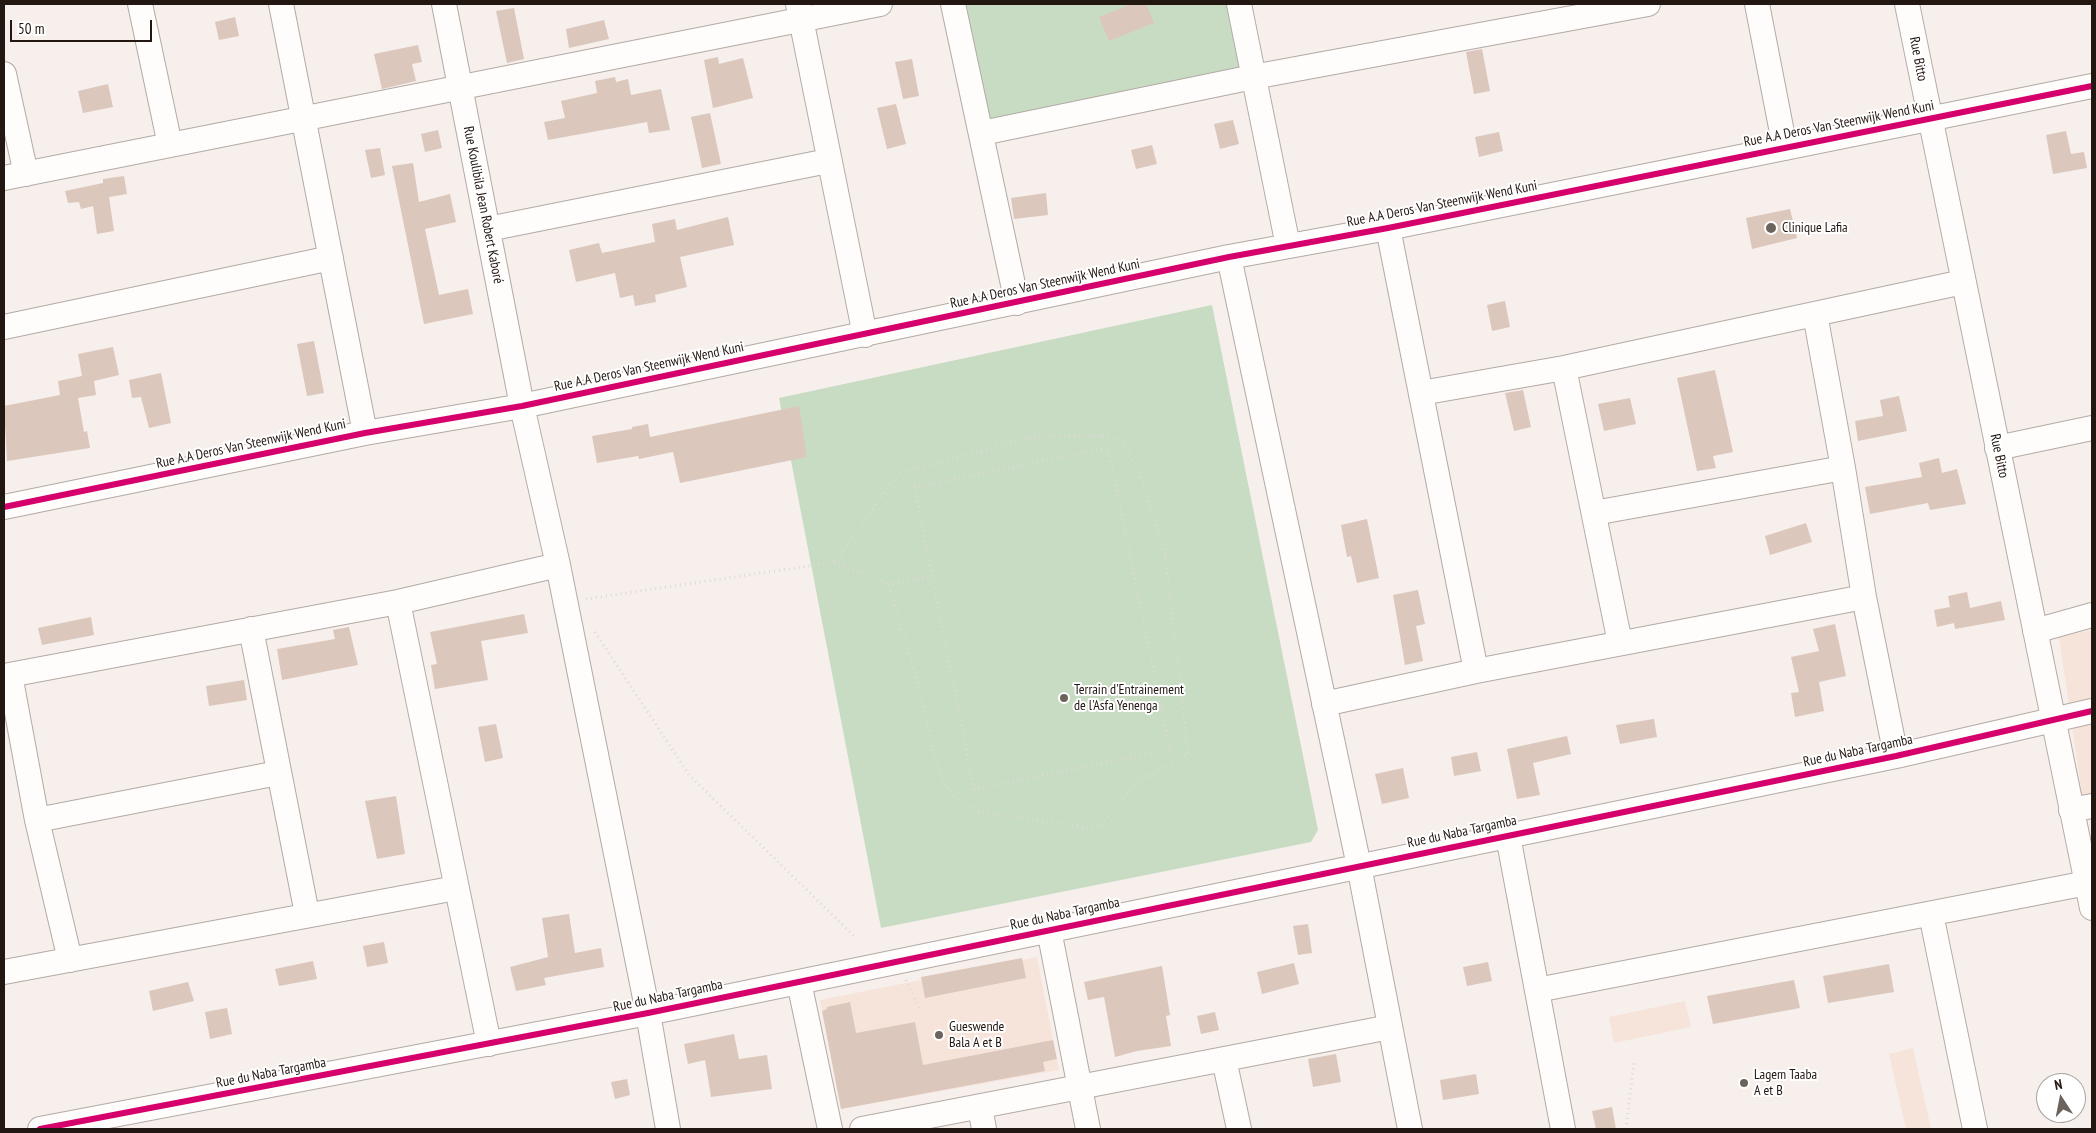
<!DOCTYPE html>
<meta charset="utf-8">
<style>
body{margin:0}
#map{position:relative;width:2096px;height:1133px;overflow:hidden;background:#f7efeb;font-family:"PT Sans Narrow",sans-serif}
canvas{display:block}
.frame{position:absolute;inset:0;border:5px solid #231711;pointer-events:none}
.north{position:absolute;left:2036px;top:1073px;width:50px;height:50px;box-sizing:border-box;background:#fff;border:1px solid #a7a2a0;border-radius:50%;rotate:349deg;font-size:14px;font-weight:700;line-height:20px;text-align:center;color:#231711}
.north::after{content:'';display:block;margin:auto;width:18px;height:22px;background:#6d635d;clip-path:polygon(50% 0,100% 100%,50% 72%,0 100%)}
.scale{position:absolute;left:10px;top:20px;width:142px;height:22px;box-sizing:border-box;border:2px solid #231711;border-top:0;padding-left:6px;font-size:15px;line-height:18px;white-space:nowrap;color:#231711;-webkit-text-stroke:4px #fff;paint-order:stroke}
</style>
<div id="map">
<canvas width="2096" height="1133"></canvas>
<div class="frame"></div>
<div class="north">N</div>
<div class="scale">50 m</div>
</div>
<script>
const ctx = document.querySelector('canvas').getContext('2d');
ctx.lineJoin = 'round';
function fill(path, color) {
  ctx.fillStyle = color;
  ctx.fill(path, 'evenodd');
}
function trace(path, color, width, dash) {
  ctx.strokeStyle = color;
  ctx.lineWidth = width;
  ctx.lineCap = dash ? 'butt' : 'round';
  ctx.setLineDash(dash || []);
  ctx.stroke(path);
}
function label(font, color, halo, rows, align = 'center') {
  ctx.font = font + ' "PT Sans Narrow",sans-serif';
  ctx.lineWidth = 4;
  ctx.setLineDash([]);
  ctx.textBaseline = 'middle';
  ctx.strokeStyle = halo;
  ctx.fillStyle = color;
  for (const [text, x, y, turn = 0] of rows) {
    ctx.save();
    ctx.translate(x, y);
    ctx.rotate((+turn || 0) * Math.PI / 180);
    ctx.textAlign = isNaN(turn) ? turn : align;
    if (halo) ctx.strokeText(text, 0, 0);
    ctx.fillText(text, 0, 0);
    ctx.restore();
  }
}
const built = new Path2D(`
 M2092,630V799L2083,801L2059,637Z
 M1037,957L1059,1070L841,1109L820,1000Z
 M1685,1001L1691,1027L1614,1043L1609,1017Z
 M1913,1048L1931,1129H1906L1889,1054Z`);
const green = new Path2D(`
 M966,4H1233L1247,76L992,128Z
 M1212,305L1318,830L1311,842L881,928L779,398Z`);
const building = new Path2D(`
 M1131,4H1146L1154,23L1109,41L1099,17Z
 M514,8L524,59L507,63L496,11Z
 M235,17L239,36L219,40L215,22Z
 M604,20L609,39L569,48L566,29Z
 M418,45L422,62L412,64L416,81L382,89L374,54Z
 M1482,49L1490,91L1474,94L1466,52Z
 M718,57L719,64L743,58L753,98L713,108L704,60Z
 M912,59L919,96L903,99L895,62Z
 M615,77L616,82L628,79L631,95L661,89L670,130L649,133L647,122L548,140L544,122L565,118L561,101L597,93L595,81Z
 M108,84L113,107L83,113L78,91Z
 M896,104L906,144L887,149L877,108Z
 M710,113L721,164L702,168L691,117Z
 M1233,120L1239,144L1220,149L1214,124Z
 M438,130L442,148L425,152L421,134Z
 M2066,131L2071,154L2084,152L2087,168L2053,174L2046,135Z
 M1499,132L1503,151L1479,157L1475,137Z
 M1152,145L1157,164L1136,169L1131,150Z
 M380,148L385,175L371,178L365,150Z
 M413,163L419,202L450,194L456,222L425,229L439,295L468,289L473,314L424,324L392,166Z
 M124,176L127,194L109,197L114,231L97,234L93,206L81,209L79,202L68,203L65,191L103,183V179Z
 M1046,193L1048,215L1014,219L1011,198Z
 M1790,209L1797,238L1752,249L1746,218Z
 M728,217L734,245L680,257L687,287L655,295L656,302L635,306L633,295L620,298L615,273L576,282L569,250L599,243L602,253L655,242L652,224L675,219L677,230Z
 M1505,301L1510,327L1492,331L1487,305Z
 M314,341L324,393L307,396L297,344Z
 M113,347L119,375L94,381L96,395L78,398L84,432L87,431L90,448L7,461L4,406L60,395L58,381L82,376L78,354Z
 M1715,370L1733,452L1713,456L1716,468L1697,471L1677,378Z
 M161,373L171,423L149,428L141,397L132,398L129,380Z
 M1523,390L1531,427L1514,431L1505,393Z
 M1899,396L1907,431L1858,441L1855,421L1883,416L1880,400Z
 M1630,398L1636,424L1604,431L1598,404Z
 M799,406L807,457L680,483L673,452L639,459L638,456L597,463L592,436L632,429V427L648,424L650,437Z
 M1939,458L1942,473L1957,469L1966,504L1930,510L1928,503L1870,514L1865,487L1922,477L1919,463Z
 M1367,519L1379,578L1357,583L1351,556L1347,557L1341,525Z
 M1806,523L1812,542L1770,555L1765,536Z
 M1418,590L1425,624L1416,626L1423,661L1405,665L1393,595Z
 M1967,592L1970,608L2001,601L2005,620L1955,629L1954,623L1937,627L1934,610L1950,607L1948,596Z
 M524,614L528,633L481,641L488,680L435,689L431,665L437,664L430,632Z
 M91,617L94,635L42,645L38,628Z
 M1835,624L1846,676L1819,682L1824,711L1795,717L1791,693L1799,692L1791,657L1819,651L1813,629Z
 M349,627L358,665L282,680L277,649L335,639L333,630Z
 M244,680L247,700L209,706L206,686Z
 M1654,719L1657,737L1620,744L1616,725Z
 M496,724L503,758L485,762L478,727Z
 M1567,736L1571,754L1533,763L1540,795L1517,799L1507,749Z
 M1477,752L1481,771L1454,776L1451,757Z
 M1403,768L1409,798L1382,804L1375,774Z
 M396,796L405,854L377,859L365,801Z
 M569,914L575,953L601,948L604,967L544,978L546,985L516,991L510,967L548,957L542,918Z
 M1308,924L1312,953L1298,955L1293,926Z
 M384,942L388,963L367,967L363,946Z
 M1022,958L1026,978L925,998L921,977Z
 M313,961L317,979L279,986L275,969Z
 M1488,962L1492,981L1467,986L1463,967Z
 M1294,963L1299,984L1262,994L1257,972Z
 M1889,964L1894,992L1828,1003L1823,976Z
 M1162,966L1170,1015L1166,1016L1171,1046L1137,1051L1115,1057L1104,997L1088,1000L1084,982Z
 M1794,980L1800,1008L1713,1024L1707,996Z
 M188,982L194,1001L153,1011L149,991Z
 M850,1002L856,1033L915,1022L923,1065L1053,1040L1057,1059L1043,1062L1045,1071L841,1109L822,1011L827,1009V1007Z
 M227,1008L232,1034L210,1039L205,1012Z
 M1215,1012L1219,1030L1201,1034L1197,1016Z
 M734,1034L739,1059L767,1055L772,1089L711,1097L705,1060L688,1064L684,1044Z
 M1336,1054L1341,1082L1313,1087L1308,1059Z
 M1476,1074L1479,1094L1443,1100L1440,1080Z
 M627,1079L630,1095L615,1099L611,1082Z
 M1612,1107L1616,1129H1596L1592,1111Z`);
const path = new Path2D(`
 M1103,436L1121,441L1139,470L1165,554L1188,754L1137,782L1101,825L1087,828L982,812L960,803L944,783L936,761L913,666L888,584L835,562L898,474L1033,437Z
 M888,584L932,576L915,487L1108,448L1170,750L974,789L932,576
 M586,599L835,562
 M595,632L689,775L854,936
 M906,980L921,1012
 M1626,1129L1634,1063`);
const minor = new Path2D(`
 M140,4L170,145
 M281,4L365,433
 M444,4L522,406L558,565L648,1013L668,1129
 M798,4L865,335
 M953,4L1017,303
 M1239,4L1288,246
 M1757,4L1785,148
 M1907,4L2092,908
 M4,74L26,174
 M982,133L1253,77L1648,4
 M4,178L880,4
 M1388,228L1476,671
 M488,229L828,161
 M1229,257L1359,866L1410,1129
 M1815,314L1843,468L1864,597L1896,756
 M4,327L331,258
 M1564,368L1620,643
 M1421,393L1564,368L1963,282
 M1997,448L2092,428
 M4,507L365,433L522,406L1229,257L1388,228L2092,86
 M1594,513L1843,468
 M398,602L489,1044
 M251,629L307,914
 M2035,631L2092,615
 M10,675L37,820L70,960
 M4,676L398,602L558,565
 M1324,704L1476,671L1864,597
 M2071,810L2092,806
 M37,820L278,773
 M1508,836L1563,1129
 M1931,914L1975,1129
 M1049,930L1088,1129
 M4,972L456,888
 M799,982L830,1129
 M1537,990L2087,883
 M1224,1059L1239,1129
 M980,1107L984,1129
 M40,1129L648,1013L1896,756L2092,711
 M862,1129L1390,1027`);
const cycleway = new Path2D(`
 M4,507L365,433L522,406L1229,257L1388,228L2092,86
 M40,1129L648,1013L1896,756L2092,711`);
const markers = [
 [1771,228,6,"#6d635d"],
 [1064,698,5,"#6d635d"],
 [939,1035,5,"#6d635d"],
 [1744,1083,5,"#6d635d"]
];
const streetNames = [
 ["Rue Bitto",1918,59,79],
 ["Rue A.A Deros Van Steenwijk Wend Kuni",1839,124,-11],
 ["Rue A.A Deros Van Steenwijk Wend Kuni",1442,204,-11],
 ["Rue Koulibila Jean Robert Kaboré",483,205,79],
 ["Rue A.A Deros Van Steenwijk Wend Kuni",1045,284,-12],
 ["Rue A.A Deros Van Steenwijk Wend Kuni",649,367,-12],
 ["Rue A.A Deros Van Steenwijk Wend Kuni",251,444,-12],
 ["Rue Bitto",1999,456,78],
 ["Rue du Naba Targamba",1858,751,-12],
 ["Rue du Naba Targamba",1462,832,-12],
 ["Rue du Naba Targamba",1065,914,-12],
 ["Rue du Naba Targamba",668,996,-12],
 ["Rue du Naba Targamba",271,1073,-11]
];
const poiNames = [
 ["Clinique Lafia",1782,228],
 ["Terrain d'Entrainement",1074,690],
 ["de l'Asfa Yenenga",1074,706],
 ["Gueswende",949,1027],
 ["Bala A et B",949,1043],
 ["Lagem Taaba",1754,1075],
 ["A et B",1754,1091]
];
fill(built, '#f6e4db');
fill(green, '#c8dcc3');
fill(building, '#dcc7bd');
trace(minor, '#b3aaa5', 26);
trace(path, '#dcd9d7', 3, [1, 4]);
trace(minor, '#fefdfc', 24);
trace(cycleway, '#d6006c', 6);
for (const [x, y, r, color] of markers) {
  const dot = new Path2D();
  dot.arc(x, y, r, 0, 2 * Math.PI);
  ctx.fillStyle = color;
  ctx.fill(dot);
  trace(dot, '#fff', 2);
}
label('14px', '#231711', '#fff', streetNames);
label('14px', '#231711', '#fff', poiNames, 'left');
</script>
